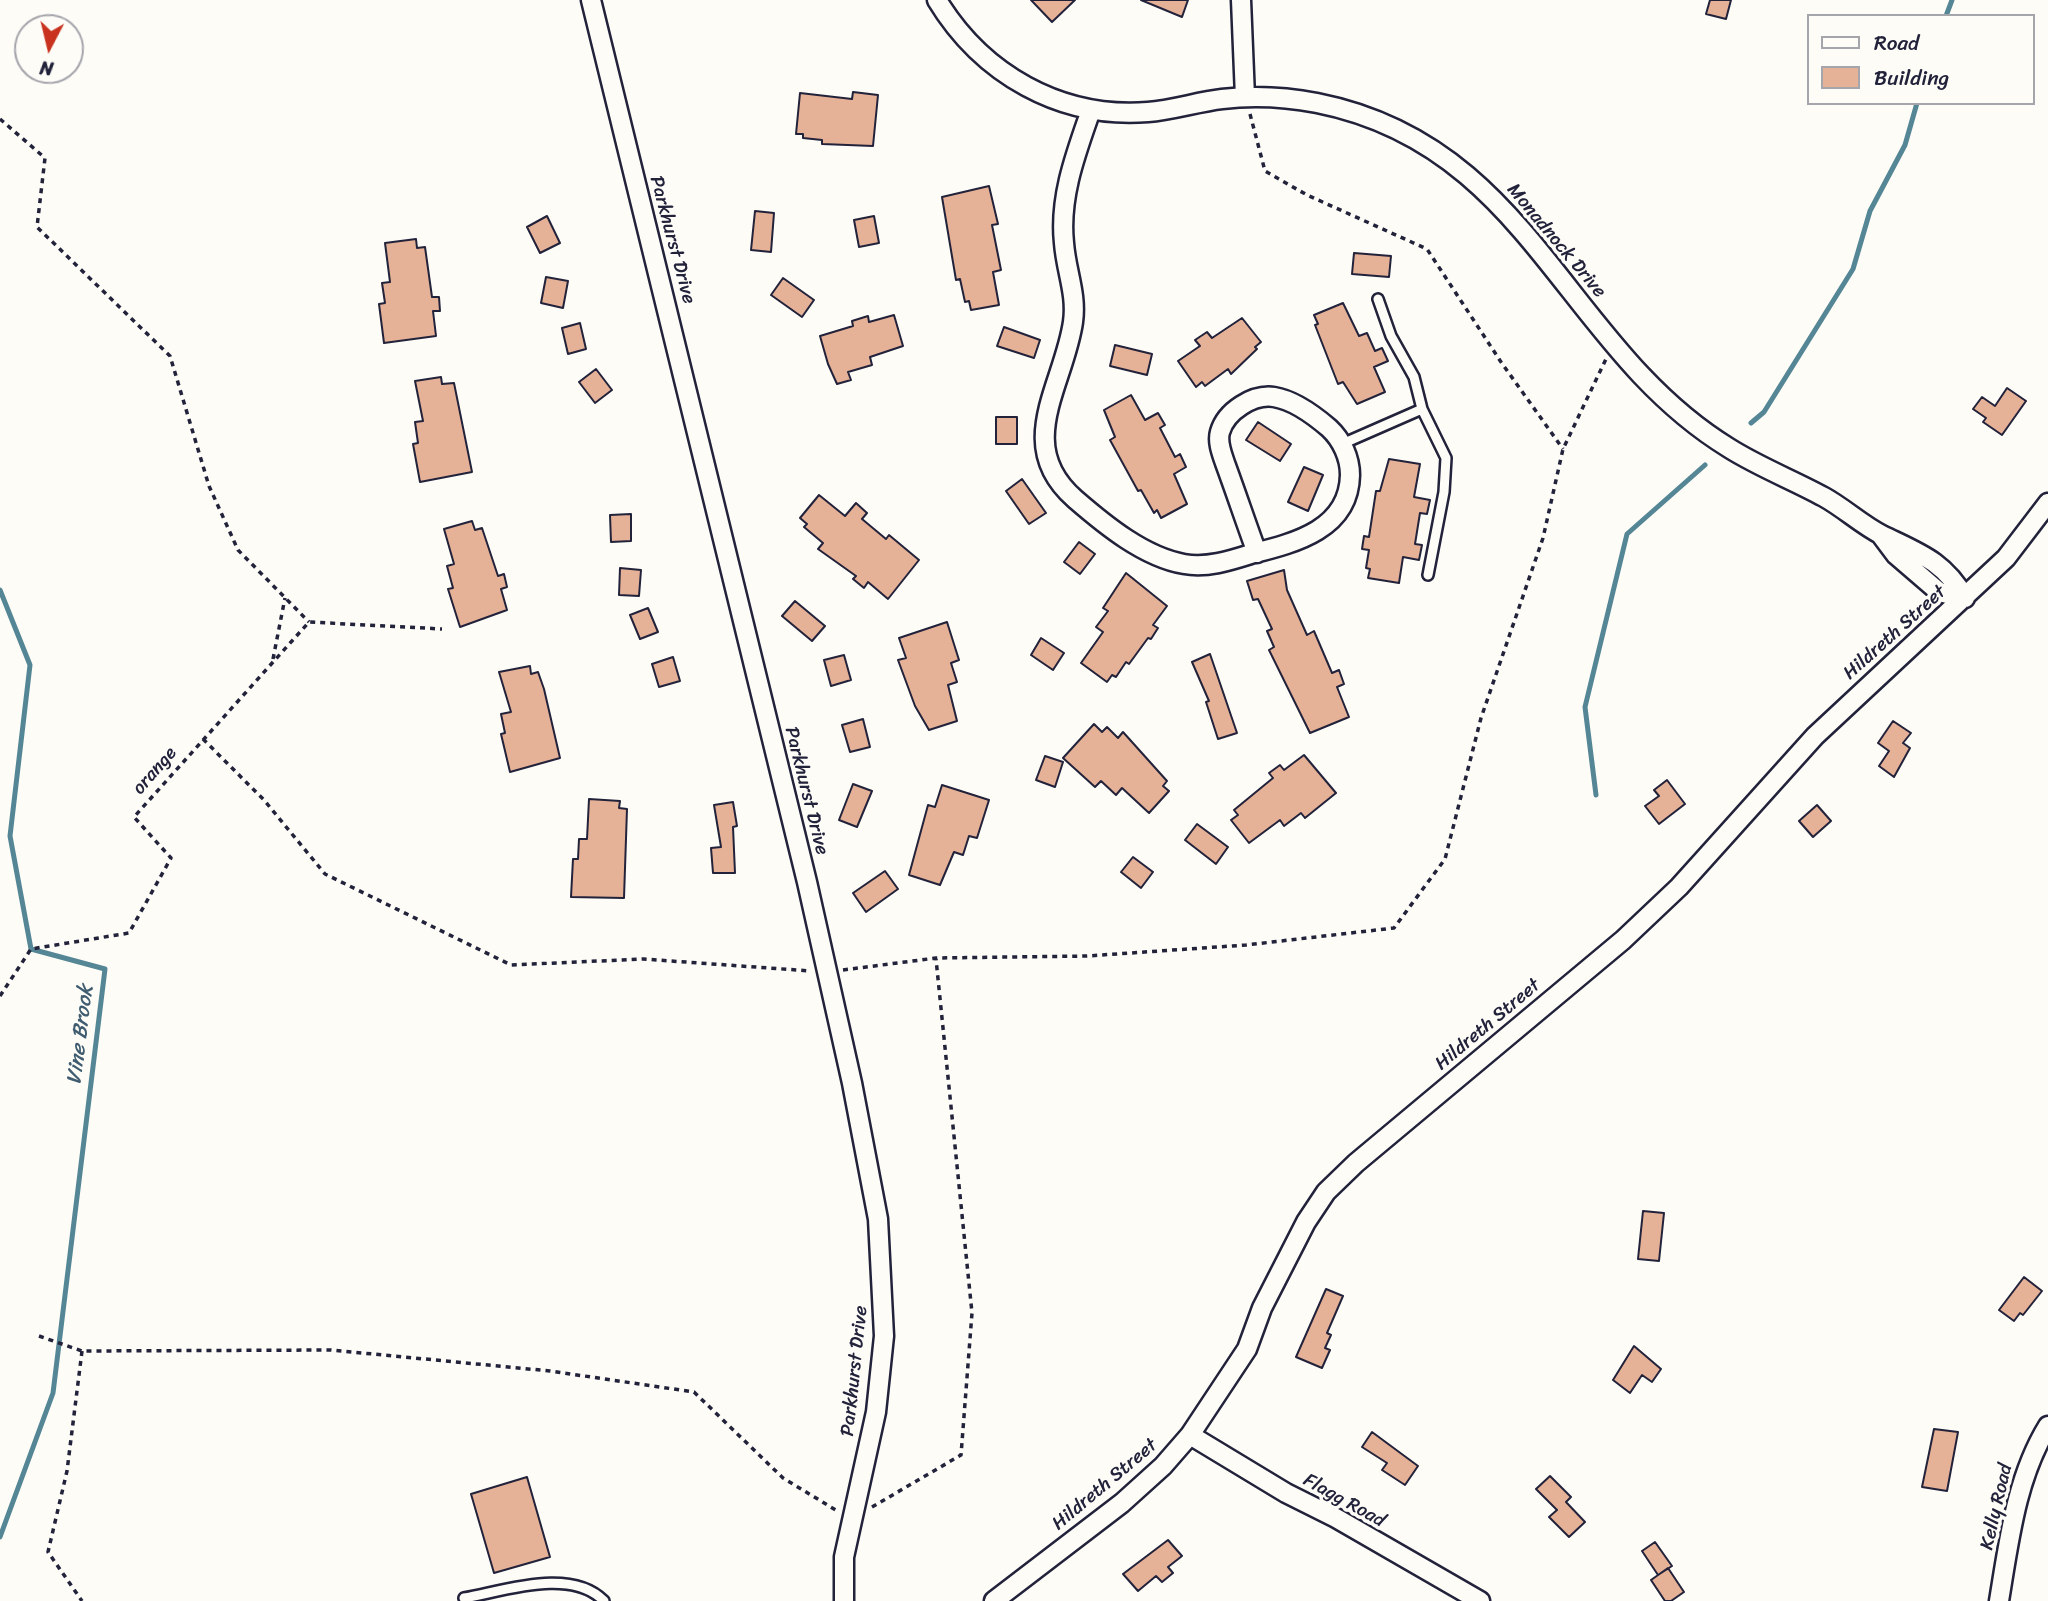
<!DOCTYPE html>
<style>
body{margin:0}
#map{position:relative;width:2048px;height:1601px;overflow:hidden;background:#fdfcf7;font-family:Sriracha,sans-serif}
canvas{display:block}
.legend{position:absolute;left:1807px;top:14px;width:228px;height:91px;box-sizing:border-box;background:#fdfcf7;border:2px solid #a5a5ac;margin:0;padding:9px 12px;list-style:none;font-size:21px;color:#22223b}
.legend li{display:flex;align-items:center;gap:14px;height:35px}
.legend b{width:35px;border:2px solid #a5a5ac}
.north{position:absolute;left:14px;top:14px;width:70px;height:70px;box-sizing:border-box;background:#fdfcf7;border:2px solid #a5a5ac;border-radius:50%;rotate:187deg;font-size:19px;font-weight:700;line-height:28px;text-align:center;color:#22223b}
.north::after{content:'';display:block;margin:auto;width:24px;height:32px;background:#c8321e;clip-path:polygon(50% 0,100% 100%,50% 72%,0 100%)}
</style>
<div id="map">
<canvas width="2048" height="1601"></canvas>
<ul class="legend">
<li><b style="height:9px;background:#fdfcf7"></b>Road</li>
<li><b style="height:19px;background:#e5b197"></b>Building</li>
</ul>
<div class="north">N</div>
</div>
<script>
const ctx = document.querySelector('canvas').getContext('2d');
ctx.lineJoin = 'round';
function trace(path, color, width, dash) {
  ctx.strokeStyle = color;
  ctx.lineWidth = width;
  ctx.lineCap = dash ? 'butt' : 'round';
  ctx.setLineDash(dash || []);
  ctx.stroke(path);
}
function fill(path, color) {
  ctx.fillStyle = color;
  ctx.fill(path, 'evenodd');
}
function label(font, color, halo, rows, align = 'center') {
  ctx.font = font + ' Sriracha,sans-serif';
  ctx.lineWidth = 7;
  ctx.setLineDash([]);
  ctx.textBaseline = 'middle';
  ctx.strokeStyle = halo;
  ctx.fillStyle = color;
  for (const [text, x, y, turn = 0] of rows) {
    ctx.save();
    ctx.translate(x, y);
    ctx.rotate((+turn || 0) * Math.PI / 180);
    ctx.textAlign = isNaN(turn) ? turn : align;
    if (halo) ctx.strokeText(text, 0, 0);
    ctx.fillText(text, 0, 0);
    ctx.restore();
  }
}
const stream = new Path2D(`
 M1946,16L1952,0
 M1751,423L1764,412L1853,269L1870,211L1905,145L1917,103
 M0,590L30,665L10,836L31,949L105,969L53,1393L0,1537
 M1596,795L1585,707L1627,534L1705,465`);
const building = new Path2D(`
 M1031,0H1075L1052,22Z
 M1141,0H1188L1182,17Z
 M1710,0H1731L1726,19L1706,14Z
 M853,92L878,95L873,146L822,144V140L803,138V134H796L800,93L852,99Z
 M989,186L998,224L992,225L1001,270L993,272L999,305L971,310L969,301L965,302L960,279L956,280L942,197Z
 M755,211L774,213L771,252L751,250Z
 M547,216L560,243L540,253L527,227Z
 M874,216L879,243L859,247L854,220Z
 M416,239L417,248L425,247L432,297H439L440,311H433L436,336L384,343L379,304L385,303L382,283L390,282L385,243Z
 M1354,253L1391,256L1389,277L1352,274Z
 M546,277L568,281L563,308L541,303Z
 M783,278L814,300L802,317L771,295Z
 M1343,303L1359,336L1367,333L1375,351L1382,348L1388,361L1374,367L1385,392L1357,404L1343,382L1338,384L1315,325L1318,324L1314,315Z
 M894,315L903,346L870,357L872,365L848,372L851,380L837,384L828,364L820,336L853,326L852,321L868,316L869,322Z
 M1242,318L1261,342L1255,347L1257,349L1231,374L1228,369L1205,386L1202,382L1196,387L1178,361L1200,346L1195,340L1207,332L1212,338Z
 M580,323L586,349L568,354L562,328Z
 M1004,327L1040,340L1034,358L997,346Z
 M1115,345L1152,354L1147,375L1110,366Z
 M596,369L612,390L595,403L579,382Z
 M441,377L442,384L454,383L472,472L420,482L413,444L418,443L415,422L423,421L415,381Z
 M2007,388L2026,401L2002,435L1983,422L1986,418L1973,409L1982,397L1995,406Z
 M1131,395L1145,420L1158,413L1165,425L1160,428L1175,457L1180,454L1186,467L1174,474L1187,504L1161,518L1157,510L1154,513L1141,490L1138,491L1110,440L1115,437L1104,410Z
 M996,417H1017V444H996Z
 M1258,422L1291,444L1280,461L1246,440Z
 M1389,459L1420,464L1414,497L1430,500L1427,514L1420,513L1415,544L1422,545L1419,560L1403,557L1399,583L1368,578L1370,569L1366,568L1369,550L1362,549L1364,536L1369,537L1376,491H1380Z
 M1304,467L1323,475L1308,511L1288,502Z
 M1022,479L1046,513L1029,524L1006,491Z
 M819,495L845,516L856,503L867,513L862,519L886,539L889,535L919,560L888,599L868,582L864,588L853,579L856,576L818,549L823,543L804,527L807,524L800,518Z
 M631,514V541L611,542L610,515Z
 M472,521L475,530L482,528L498,576L504,574L507,587L501,589L507,610L460,627L448,589L453,588L447,566L454,564L444,529Z
 M1079,542L1095,554L1080,574L1064,562Z
 M620,568L641,570L639,596L619,595Z
 M1284,570L1287,590L1307,635L1314,631L1332,673L1339,670L1344,684L1337,687L1349,717L1310,733L1269,650L1274,647L1267,631L1272,629L1258,599L1253,600L1247,581Z
 M1126,573L1167,606L1153,625L1158,628L1151,639L1148,638L1129,664L1126,662L1116,677L1112,675L1107,682L1081,663L1103,632L1096,627L1108,611L1103,608Z
 M795,601L825,626L812,641L782,616Z
 M648,608L658,632L640,639L630,615Z
 M947,622L959,660L951,663L957,682L948,685L957,721L929,730L915,706L898,660L906,658L899,638Z
 M1041,638L1064,653L1053,670L1031,655Z
 M1210,654L1237,733L1218,739L1206,702L1209,701L1192,662Z
 M844,655L851,680L831,686L824,660Z
 M673,657L680,681L659,687L652,664Z
 M530,666L531,674L538,672L544,689L560,758L510,772L501,734L505,733L501,714L511,712L499,672Z
 M863,719L870,747L850,752L842,725Z
 M1893,721L1911,733L1903,743L1910,748L1894,777L1879,766L1889,751L1878,743Z
 M1094,724L1102,732L1107,727L1118,738L1123,732L1167,781L1163,786L1169,791L1149,813L1122,788L1116,795L1101,781L1095,787L1063,758Z
 M1304,755L1336,793L1305,818L1301,813L1284,826L1280,820L1249,843L1231,820L1238,815L1234,810L1273,778L1269,773L1280,765L1284,770Z
 M1045,756L1063,762L1055,787L1036,780Z
 M1667,780L1685,804L1659,824L1645,806L1659,796L1654,790Z
 M853,784L872,791L857,827L839,820Z
 M942,785L989,800L977,838L969,836L963,855L954,852L940,885L909,875L928,805L935,807Z
 M589,799L620,801L619,808L627,809L624,898L571,897L573,859H578L579,839H587Z
 M733,802L737,826L733,827L735,873H713L711,848L721,847L714,805Z
 M1817,805L1831,821L1813,837L1799,821Z
 M1197,824L1228,847L1216,864L1185,840Z
 M1133,857L1153,872L1141,888L1121,872Z
 M885,871L898,889L866,912L853,893Z
 M1643,1211L1664,1213L1659,1261L1638,1259Z
 M2024,1277L2042,1291L2023,1315L2020,1313L2014,1321L1999,1310Z
 M1326,1289L1343,1296L1327,1333L1331,1335L1325,1348L1330,1350L1322,1368L1296,1357Z
 M1634,1346L1661,1369L1652,1382L1642,1375L1630,1393L1613,1380Z
 M1934,1429L1958,1432L1947,1491L1922,1487Z
 M1372,1432L1418,1466L1405,1485L1382,1470L1387,1463L1362,1447Z
 M1550,1476L1571,1497L1566,1502L1585,1522L1569,1537L1549,1517L1557,1510L1536,1489Z
 M527,1477L550,1557L494,1573L471,1494Z
 M1168,1540L1182,1556L1168,1567L1173,1573L1162,1582L1156,1576L1138,1591L1123,1574Z
 M1655,1542L1672,1566L1658,1575L1642,1551Z
 M1668,1568L1684,1592L1671,1601H1665L1651,1580Z`);
const path = new Path2D(`
 M1250,114L1265,171L1307,195L1427,249L1501,362L1563,449
 M0,119L45,158L37,227L170,356L209,486L238,550L309,622
 M273,659L285,598
 M203,739L264,800L325,874L511,965L643,959L811,971
 M843,970L936,958L1087,956L1246,945L1394,928L1445,859L1481,718L1543,538L1563,449L1606,359
 M0,996L31,949L129,933L171,858L134,817L309,622L442,629
 M39,1336L82,1351L331,1350L550,1371L694,1392L783,1478L839,1512
 M82,1351L67,1471L48,1552L82,1601
 M872,1507L961,1455L972,1313L936,959`);
const service = new Path2D(`
 M1378,299L1391,336L1414,377L1422,409L1446,458L1444,492L1428,575
 M1342,444L1422,409
 M464,1598C504,1591 571,1567 604,1601`);
const minor = new Path2D(`
 M591,0L807,882L852,1083L878,1219L884,1336L876,1412L844,1557V1601
 M937,0C982,74 1060,119 1148,112C1173,110 1197,102 1222,99C1254,95 1286,97 1317,103C1530,145 1564,347 1729,448C1759,467 1793,480 1824,497C1844,508 1862,525 1882,535C1919,553 1944,561 1965,598
 M1241,0L1245,97
 M1091,110C1076,153 1059,197 1064,243C1066,271 1077,294 1073,322C1064,385 1013,445 1075,499C1105,525 1144,557 1184,564C1207,568 1229,561 1251,554C1294,543 1349,530 1350,475C1350,458 1342,440 1329,428C1315,416 1293,400 1274,397C1253,394 1226,411 1220,432C1217,442 1222,454 1225,463C1236,493 1246,523 1257,553
 M1881,535L1896,555L1939,592L1965,598
 M1190,1435L1286,1493L1336,1518L1480,1601
 M994,1601L1122,1503L1163,1466L1190,1435L1247,1349L1262,1308L1306,1222L1326,1192L1356,1163L1623,940L1679,887L1815,736L2006,558L2048,503
 M1999,1601C2009,1541 2016,1478 2048,1426`);
const streetNames = [
 ["Parkhurst Drive",672,240,75],
 ["Monadnock Drive",1556,241,50],
 ["Hildreth Street",1895,633,-42],
 ["orange",155,771,-49],
 ["Parkhurst Drive",806,791,76],
 ["Hildreth Street",1488,1025,-40],
 ["Parkhurst Drive",855,1371,-84],
 ["Hildreth Street",1105,1485,-40],
 ["Flagg Road",1344,1501,29],
 ["Kelly Road",1997,1507,-77]
];
const waterNames = [
 ["Vine Brook",81,1035,-83]
];
trace(stream, '#558695', 5);
fill(building, '#e5b197');
trace(building, '#22223b', 2);
trace(service, '#22223b', 14);
trace(minor, '#22223b', 23);
trace(path, '#22223b', 3.5, [5, 5]);
trace(service, '#fdfcf7', 9);
trace(minor, '#fdfcf7', 18);
label('19px', '#22223b', '#fdfcf7', streetNames);
label('italic 21px', '#405c70', '#fdfcf7', waterNames);
</script>
